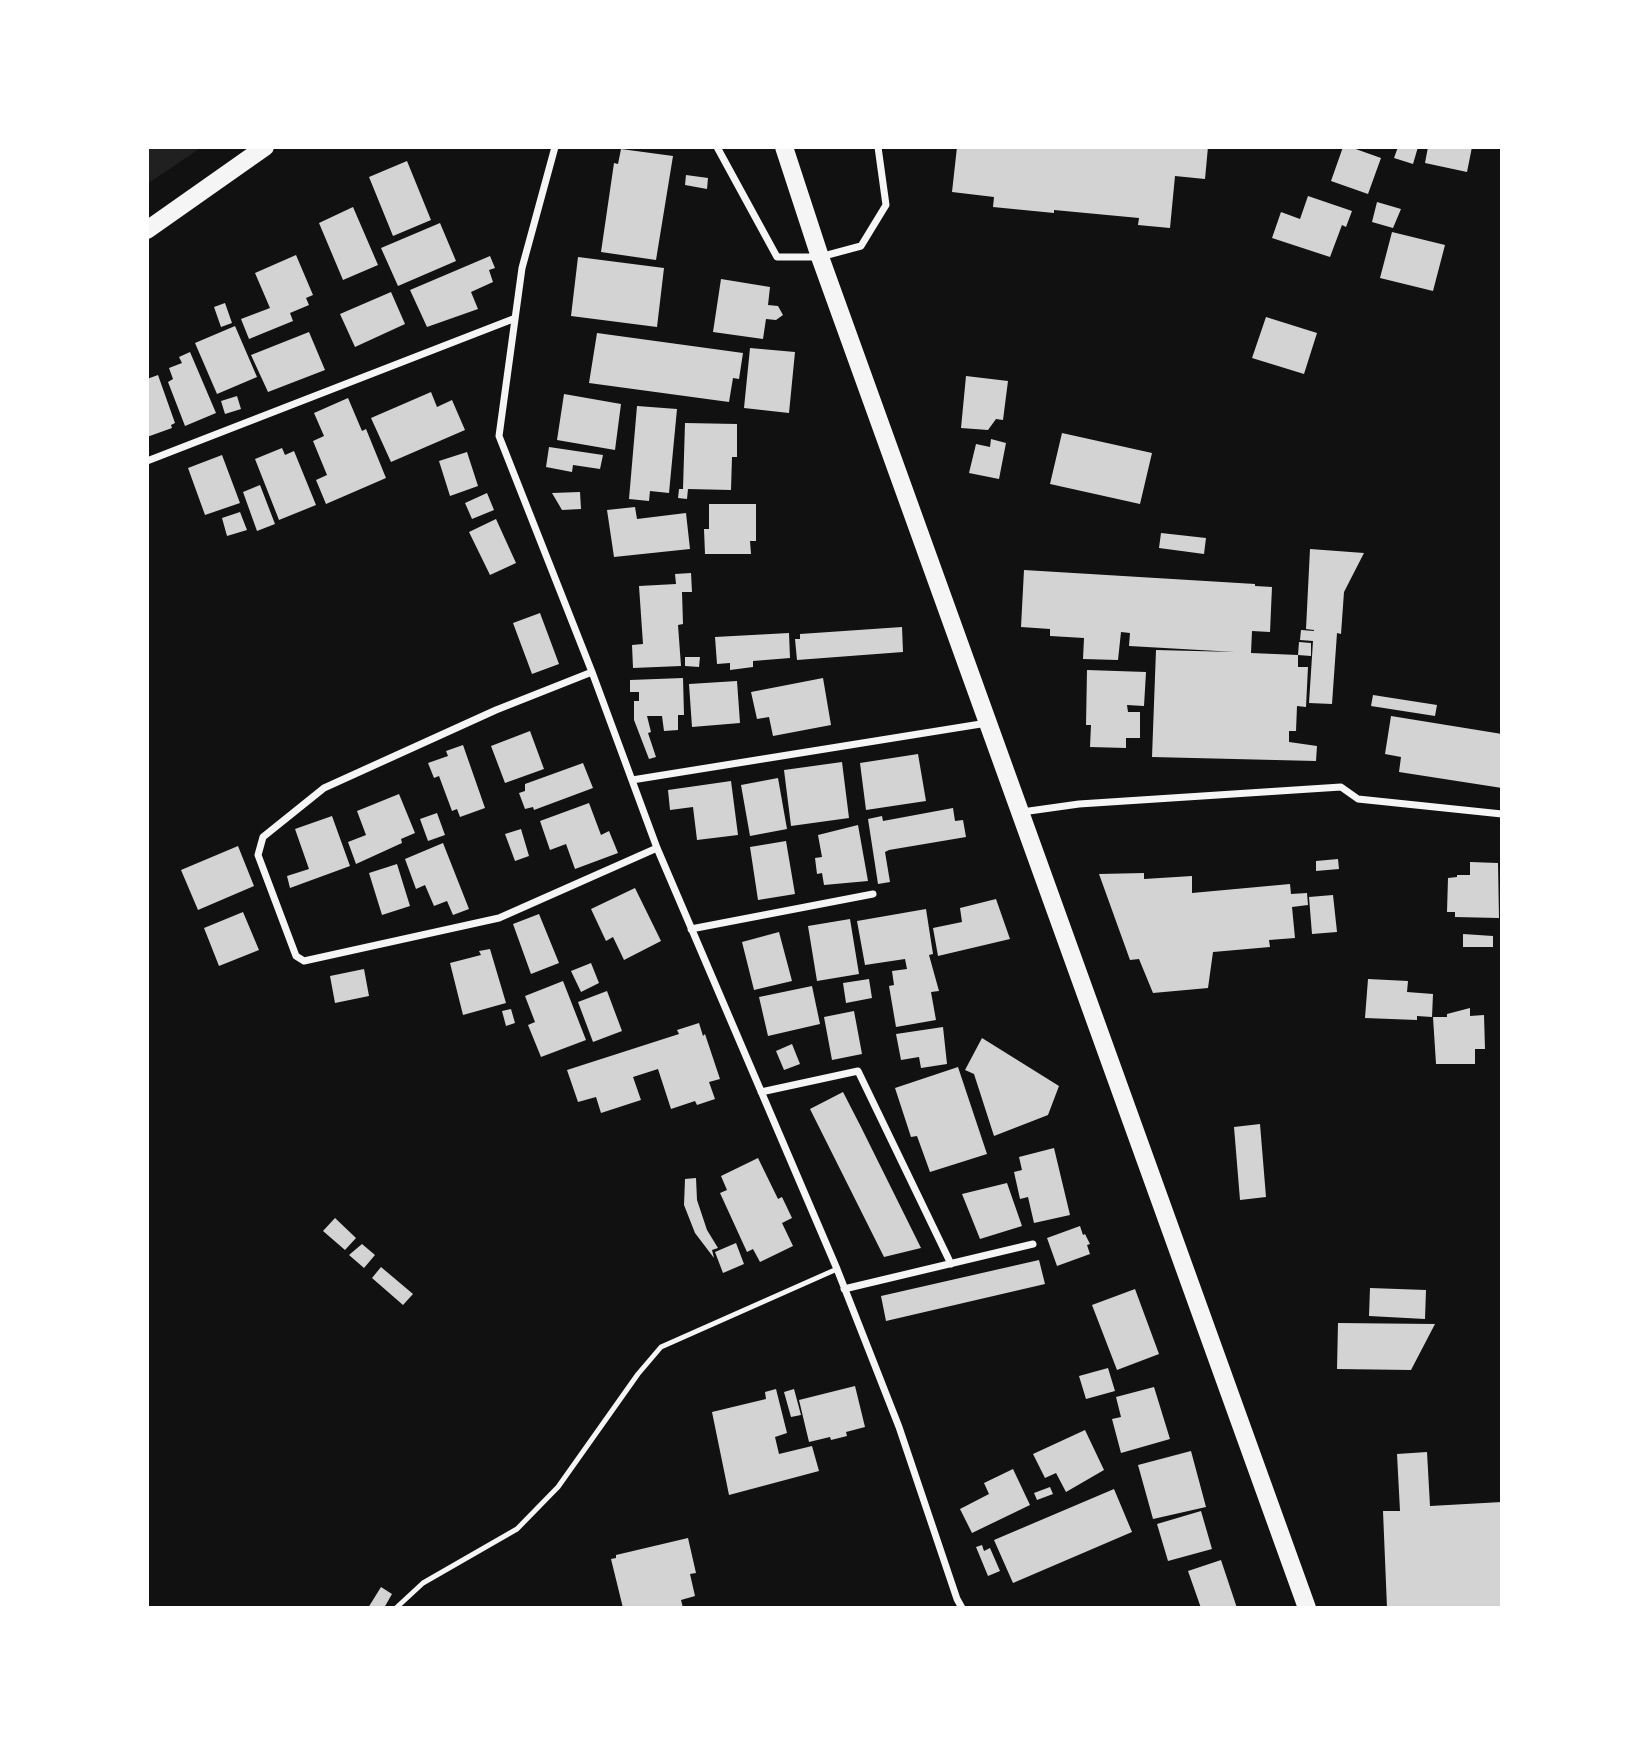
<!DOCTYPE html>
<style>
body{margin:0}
#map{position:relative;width:1649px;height:1755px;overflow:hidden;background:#111;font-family:Montserrat,sans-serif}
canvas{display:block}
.frame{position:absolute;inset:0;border:149px solid #fff;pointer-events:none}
</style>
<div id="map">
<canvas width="1649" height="1755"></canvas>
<div class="frame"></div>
</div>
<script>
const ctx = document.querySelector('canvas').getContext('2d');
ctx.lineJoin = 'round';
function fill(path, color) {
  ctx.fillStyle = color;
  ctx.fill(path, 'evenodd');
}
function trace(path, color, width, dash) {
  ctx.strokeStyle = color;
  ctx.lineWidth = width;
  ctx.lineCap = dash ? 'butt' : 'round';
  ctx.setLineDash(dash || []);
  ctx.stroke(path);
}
const green = new Path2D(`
 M147,147H202L147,184Z`);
const building = new Path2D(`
 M957,147H1208L1205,179L1175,176L1170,228L1138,225L1139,218L1054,210V213L993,207L994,197L952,192Z
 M1343,147H1350L1381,158L1368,194L1331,181Z
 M1398,147H1418L1413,164L1394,158Z
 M1428,147H1472L1467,172L1425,163Z
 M621,149L673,156L656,260L601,252L614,163L618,164Z
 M407,161L431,220L393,236L369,177Z
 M686,175L708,178L707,189L685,185Z
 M1308,196L1352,211L1346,227L1342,225L1330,257L1272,238L1281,212L1300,219Z
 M1377,202L1401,209L1393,228L1372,222Z
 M353,207L378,265L343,280L319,223Z
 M440,223L456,261L398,286L381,248Z
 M1392,232L1445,245L1433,291L1380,278Z
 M296,255L313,295L306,298L309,305L290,313L293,321L249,339L241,319L270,308L255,273Z
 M490,256L495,268L489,270L493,282L471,292L478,309L427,327L410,290Z
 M578,257L664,268L657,327L571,316Z
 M721,279L770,287L768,305L778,306L783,315L776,320L766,319L763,339L713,332Z
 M391,292L405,324L355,347L340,314Z
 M225,303L232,323L221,327L214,307Z
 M1266,317L1317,333L1304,374L1252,358Z
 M235,326L257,377L217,394L195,343Z
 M309,332L325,370L268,392L251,355Z
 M597,333L743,353L739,379L733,378L729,402L589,383Z
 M750,348L795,352L789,413L744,408Z
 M190,352L216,413L185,426L168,382L173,379L169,368L182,363L179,357Z
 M158,375L175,423L171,425L172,428L147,437V379Z
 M966,376L1008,381L1003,420L996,419L988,430L961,428Z
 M431,392L437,407L452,400L465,430L391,462L371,418Z
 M564,394L621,404L615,450L557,440Z
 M237,396L241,409L225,414L221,401Z
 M348,398L362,431L366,429L386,478L326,504L316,480L327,475L313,441L324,436L314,413Z
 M637,406L677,409L669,493L650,491L649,501L629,499Z
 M685,423L737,424V457H732L731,490L688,489L687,499L678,498L679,489H683Z
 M1062,433L1152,453L1140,504L1050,484Z
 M991,439L1006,443L999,479L969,473L976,444L990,447Z
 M549,447L603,455L600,469L573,465L572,472L546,467Z
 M282,448L285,455L294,451L316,505L279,520L255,459Z
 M467,452L478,486L450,496L439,461Z
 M222,455L240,503L205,515L188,468Z
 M260,485L275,524L257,531L243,492Z
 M580,492L581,509L562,510L552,493Z
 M487,493L494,510L472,519L465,503Z
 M709,504H756V541H750L751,554H705L704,529H709Z
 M635,507L637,519L686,513L690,549L614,557L607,510Z
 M240,512L247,530L227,536L222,518Z
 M496,519L516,563L490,575L469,532Z
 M1161,533L1206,538L1204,554L1159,548Z
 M1310,549L1364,553L1344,592L1341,634L1337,633L1332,704L1309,703L1313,641L1300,640L1301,630L1314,631V630L1306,629Z
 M1024,570L1255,584V586L1272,587L1270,632L1252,631L1251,653L1298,655L1299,642L1311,643V656L1298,655V667H1308L1306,707L1297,706L1296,731H1289V742L1317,746L1316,761L1152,757L1156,650L1235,652L1129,646L1130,633L1121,632L1118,660L1083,659L1084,638L1050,636V629L1021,627Z
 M691,573L692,592H682L683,624L678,625L681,666L633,668L632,645L643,644L639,586L676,584L675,574Z
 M540,613L559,664L532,674L513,623Z
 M902,627L903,652L797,660L795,639H800V634Z
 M789,633L790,658L753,661V667L730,670V663L717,664L715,637Z
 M685,657H700L699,667L685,666Z
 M1087,670L1146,672L1144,706L1127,705L1128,712H1140V738H1126V748L1090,747L1091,725H1086Z
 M683,678L684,715H678V730L664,731L662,716H647L651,732L648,733L656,757L649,759L634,720V701H639V692H630V680Z
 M823,678L831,725L773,736L769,717L757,719L751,692Z
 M737,681L740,723L692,727L689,684Z
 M1373,695L1437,705L1435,716L1371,706Z
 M1391,716L1502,734V788L1399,772L1401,757L1385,754Z
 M530,731L544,769L505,783L491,746Z
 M463,745L485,808L460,817L457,809L452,811L439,776L434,778L428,763L448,756L446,751Z
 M918,754L926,801L866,810L860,763Z
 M842,762L849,818L791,826L784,770Z
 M583,763L593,788L534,810L533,807L525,809L519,793L525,791V784Z
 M778,778L787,829L750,836L741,785Z
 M731,781L738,835L697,840L693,807L670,810L668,790Z
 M399,794L415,833L401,839L402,843L356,864L348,842L366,835L357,811Z
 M589,803L601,835L609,831L618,853L575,869L566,844L550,850L540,821Z
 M953,808L955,821L963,820L966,837L889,850L885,852L890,882L878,884L868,819L882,816L883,821Z
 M437,813L445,835L428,841L420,819Z
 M332,816L350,866L290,888L287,876L309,869L295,829Z
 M858,825L868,881L824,885L822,873L817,874L815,858L822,857L818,835Z
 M521,829L529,856L515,861L505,834Z
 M786,841L795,894L758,900L750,847Z
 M443,843L469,909L453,915L447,901L434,906L425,885L416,889L405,859Z
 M238,846L254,886L198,910L181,870Z
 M1338,859L1339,869L1316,871V861Z
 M1470,862L1498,863L1499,918L1455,917V912H1447L1448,878L1457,877V875H1470Z
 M397,864L410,906L382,915L369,873Z
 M1144,873V879L1192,876V893L1290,884L1291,894L1307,893L1308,905L1292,907L1295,938L1269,940L1270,947L1213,952L1208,988L1153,993L1139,959L1130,960L1099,874Z
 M635,888L661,941L624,960L613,937L606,941L591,909Z
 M1333,895L1337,932L1312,934L1309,897Z
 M996,899L1010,939L938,956L933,928L962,922L960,908Z
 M926,909L933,954L929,955L939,991L931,992L936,1020L896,1027L889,986L894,985L892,971L907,969L905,959L865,965L857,921Z
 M243,912L259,950L219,966L204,928Z
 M539,914L559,963L531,974L513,924Z
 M850,919L859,974L817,981L808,926Z
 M779,932L792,981L754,990L742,942Z
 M1463,934L1493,936V947H1463Z
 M490,949L506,1003L463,1015L450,963L481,955L479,951Z
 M591,963L599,983L581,992L571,971Z
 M364,969L369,996L335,1003L330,976Z
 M869,979L872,998L846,1003L843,983Z
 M1368,979L1408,981L1407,992L1433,994L1432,1017L1417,1016V1020L1365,1018Z
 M563,981L586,1040L541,1057L528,1025L535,1022L525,996Z
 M812,986L820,1024L768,1036L759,997Z
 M607,991L622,1031L593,1042L578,1002Z
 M1470,1008V1016L1484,1015L1485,1049H1475V1064H1436L1433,1017H1447V1014Z
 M511,1009L515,1023L506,1026L502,1011Z
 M854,1011L862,1054L832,1060L824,1017Z
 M699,1023L703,1036L705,1034L720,1079L709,1082L715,1099L697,1105L695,1101L671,1109L658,1069L633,1077L641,1100L601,1113L596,1097L578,1102L567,1070L679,1034L677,1030Z
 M943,1027L947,1064L921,1068L919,1057L901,1060L896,1034Z
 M982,1038L1059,1086L1048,1115L994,1136L974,1074L965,1070Z
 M792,1044L800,1064L784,1070L776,1051Z
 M958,1067L987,1154L930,1172L917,1136L911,1137L895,1088Z
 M843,1092L861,1127L921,1248L884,1257L810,1109Z
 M1260,1124L1266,1197L1240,1200L1234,1127Z
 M1054,1148L1070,1215L1034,1223L1028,1197L1020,1199L1014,1172L1022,1170L1019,1157Z
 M758,1158L778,1199L782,1197L792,1218L782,1223L793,1246L760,1262L753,1249L747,1252L720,1193L727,1190L721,1176Z
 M696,1178L697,1200L707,1230L718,1248L712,1250L714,1258L695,1233L684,1205L685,1179Z
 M1007,1183L1022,1226L980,1239L962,1194Z
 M335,1218L356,1238L345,1250L323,1231Z
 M1080,1226L1083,1235L1085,1234L1090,1244L1087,1245L1090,1254L1057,1266L1047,1238Z
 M736,1243L744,1264L723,1273L715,1252Z
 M362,1244L375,1255L364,1268L349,1255Z
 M1039,1260L1045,1284L886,1321L881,1296Z
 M381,1267L413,1294L403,1305L372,1278Z
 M1370,1288L1426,1290L1425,1319L1369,1316Z
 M1135,1289L1159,1354L1117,1370L1092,1305Z
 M1338,1323L1435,1324L1411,1370L1337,1369Z
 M1108,1368L1115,1391L1086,1399L1079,1376Z
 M855,1386L865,1427L846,1432L847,1436L831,1440L830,1437L809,1442L799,1400Z
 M1154,1387L1170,1439L1121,1453L1112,1419L1121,1417L1116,1397Z
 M776,1389L787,1433L775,1437L779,1454L812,1446L819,1471L729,1495L712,1412L766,1399L765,1392Z
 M794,1389L801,1415L791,1417L784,1392Z
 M1085,1430L1104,1470L1066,1492L1056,1473L1045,1478L1033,1454Z
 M1191,1451L1206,1507L1153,1519L1138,1465Z
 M1427,1452L1430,1506L1502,1502V1608H1387L1383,1511H1400L1397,1454Z
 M1013,1469L1030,1505L972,1533L960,1509L989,1494L984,1483Z
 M1050,1487L1053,1494L1037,1500L1034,1493Z
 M1114,1489L1132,1532L1013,1583L994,1540Z
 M1201,1511L1212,1549L1168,1561L1157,1524Z
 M688,1538L696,1573L690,1574L695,1596L681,1600L683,1608H623L611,1559L616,1558V1555Z
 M982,1545L984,1551L990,1548L1000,1571L988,1576L976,1547Z
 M1221,1560L1237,1608H1201L1188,1571Z
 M381,1587L392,1594L384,1608H368Z`);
const service = new Path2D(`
 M396,1608L423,1583L517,1529L558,1487L638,1374L661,1347L837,1269`);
const minor = new Path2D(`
 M555,147L522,268L499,436L592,672L657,848L837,1269L899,1427L957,1599L962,1608
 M717,147L777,257H820L861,246L886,205L878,147
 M147,461L513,319
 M592,672L496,710L324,788L263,837L258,855L296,956L304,961L499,918L657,848
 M632,780L987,723
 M1022,812L1079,804L1341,787L1358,799L1502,814
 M691,929L873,894
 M761,1092L858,1071L951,1264
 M844,1289L1033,1244`);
const primary = new Path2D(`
 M784,147L820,257L1307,1608
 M147,230L265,147`);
fill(green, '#202020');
fill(building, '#d3d3d3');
trace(service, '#f5f5f5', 5);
trace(minor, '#f5f5f5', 7);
trace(primary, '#f5f5f5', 18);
</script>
